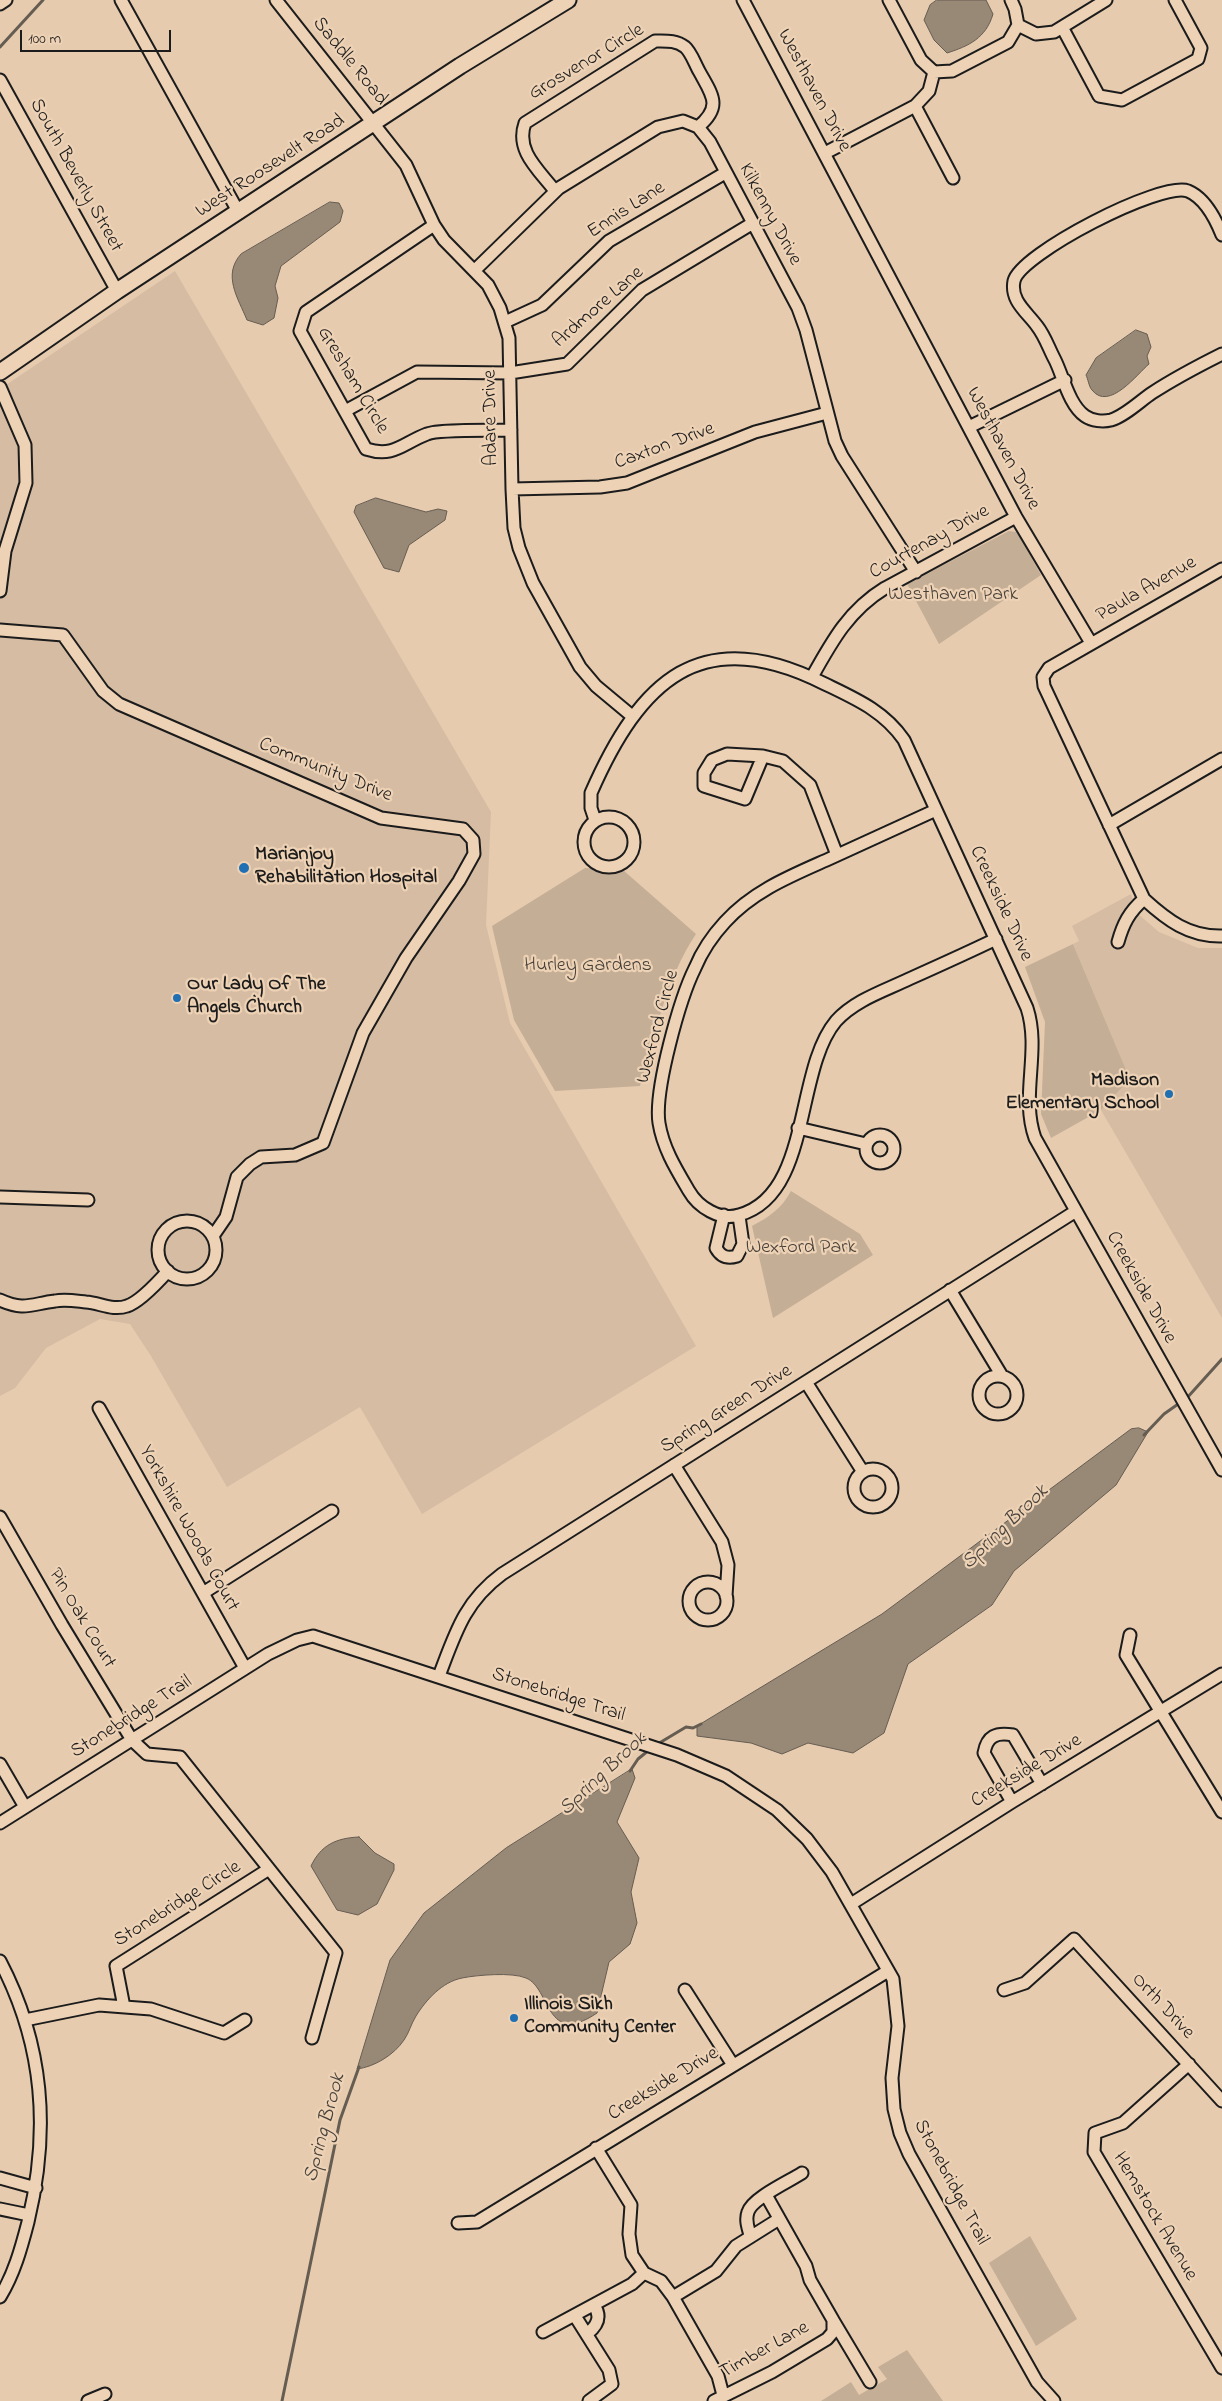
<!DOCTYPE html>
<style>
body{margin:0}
#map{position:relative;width:1222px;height:2401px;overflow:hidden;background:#e6cbaf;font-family:"Indie Flower",sans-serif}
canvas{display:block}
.scale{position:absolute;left:20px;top:30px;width:151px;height:22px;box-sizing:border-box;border:2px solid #1c1c1c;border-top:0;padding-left:6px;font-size:15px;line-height:18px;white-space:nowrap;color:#1c1c1c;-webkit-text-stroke:4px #eed2b5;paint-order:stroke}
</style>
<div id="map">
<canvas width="1222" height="2401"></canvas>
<div class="scale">100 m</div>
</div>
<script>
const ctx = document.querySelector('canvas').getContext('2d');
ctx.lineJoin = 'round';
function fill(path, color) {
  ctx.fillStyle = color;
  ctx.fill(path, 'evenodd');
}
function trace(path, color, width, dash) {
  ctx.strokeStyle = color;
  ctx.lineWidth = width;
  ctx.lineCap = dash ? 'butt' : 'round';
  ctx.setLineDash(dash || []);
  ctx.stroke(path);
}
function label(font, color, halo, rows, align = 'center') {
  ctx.font = font + ' "Indie Flower",sans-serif';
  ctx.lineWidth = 4.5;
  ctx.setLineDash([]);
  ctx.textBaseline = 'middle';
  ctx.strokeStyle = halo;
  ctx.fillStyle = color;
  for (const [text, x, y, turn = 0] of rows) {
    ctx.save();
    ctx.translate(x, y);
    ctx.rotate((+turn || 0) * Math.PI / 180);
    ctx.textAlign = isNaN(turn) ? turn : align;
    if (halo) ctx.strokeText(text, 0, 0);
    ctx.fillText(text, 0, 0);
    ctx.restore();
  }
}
const built = new Path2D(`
 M175,271L491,812L486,925L510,1023L696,1346L422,1514L360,1407L227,1487L151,1356L130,1324L100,1319L46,1348L15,1388L0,1396V389Z
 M1131,894L1137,913L1159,932L1198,948H1222V1318L1101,1110L1130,1079L1073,944L1079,941L1072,926Z`);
const green = new Path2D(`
 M1009,531L1016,532L1020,537L1041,575L939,644L907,584Z
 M585,868L623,870L696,934C666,979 655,1035 640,1086L555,1091L514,1020L492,926Z
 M1073,944L1130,1079L1101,1110L1051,1138L1041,1114L1045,1022L1025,967Z
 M791,1191L860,1234L873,1255L773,1318L752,1226C769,1217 782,1208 791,1191Z
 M1030,2236L1077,2319L1036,2346L989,2263Z
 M907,2350L943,2401H821L851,2382L859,2395L887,2379L878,2367Z`);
const water = new Path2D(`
 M937,0H986L993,14C986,38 969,46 947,53L934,40L924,20L930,5Z
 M330,202L339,203L343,211L340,222L281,266L275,286L278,298L274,318L263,325L247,320C238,298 222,275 241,254Z
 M1136,330L1147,334L1151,347L1147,356L1149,364C1138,373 1109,412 1092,390C1089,387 1088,379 1086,375L1096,358Z
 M376,498L426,512L438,509L447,511L445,520L409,545L399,572L384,568L354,512L356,506Z
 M1139,1428L1148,1432L1116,1485L1014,1571L992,1605L908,1664L884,1733L853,1753L808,1743L782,1754L751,1743L697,1736V1726L882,1614L1131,1429Z
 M632,1769L635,1778L617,1822L639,1858L631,1892L637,1923L630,1944L609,1962L597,2013C545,2048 551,1988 526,1978C512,1972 477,1975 462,1978C442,1982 426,2000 416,2016C411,2024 409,2033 404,2040C394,2055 374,2067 357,2069L390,1960L424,1913L506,1848Z
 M359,1837L375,1853L394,1864V1870L377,1904L358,1915L337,1910L311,1866C321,1845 336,1838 359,1837Z`);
const stream = new Path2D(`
 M0,47L43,0
 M1186,1399L1222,1359
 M1144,1435L1164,1414L1181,1402
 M656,1745L686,1727L693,1728L701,1724
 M630,1771L638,1759L649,1750
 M282,2401L340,2120L359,2067`);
const minor = new Path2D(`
 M121,0L239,213
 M276,0L406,165L434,225L444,240L488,285L500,308L509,338L512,489L514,528L519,548L533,583L580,667L596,686L632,716
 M743,0L1016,517L1091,643
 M889,0L921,60L934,72L952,71L1008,42L1018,25L1015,9L1011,0
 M0,4L6,0
 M1018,25L1036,34L1054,32L1106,0
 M1062,27L1099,96L1122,100L1198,59L1201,48L1175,0
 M934,72L929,91L915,106L953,178
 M0,80L117,291
 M825,153L915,106
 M555,191C539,170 515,151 525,123L655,41C666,41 676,40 685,47C691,52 695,64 699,71C712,95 723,106 698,127
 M434,225L306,312L300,331L366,449C394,458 403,443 427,434C439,429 494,431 511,430
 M1222,235C1216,220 1205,198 1188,191C1161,181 1020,254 1014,281C1010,301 1027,312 1037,326C1045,336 1049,349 1055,360C1063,376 1069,405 1085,416C1092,421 1103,422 1111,420C1125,416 1140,401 1152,393C1175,378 1198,366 1222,354
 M475,270L559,188L658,127L683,121L698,127L710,142L798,308L806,330L835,441L842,456L916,572
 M505,322L542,305L609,241L725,173
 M0,387L25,445L26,483L5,551L0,591
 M345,411L417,372L510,373L567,364L642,290L753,223
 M969,427L1065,380
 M512,489L600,487L627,483L755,432L827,413
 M1222,569L1049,668L1043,677L1044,686L1144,899C1167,920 1189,937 1222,936
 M0,630L63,635L103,691L119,704L381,818L463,829L473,840L474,854L459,881L406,958L363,1033L323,1143L295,1155L261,1157L250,1164L237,1177L226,1217L213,1236
 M812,677C832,641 849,610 885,588L1016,517
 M727,754L763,756L745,799L704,786V773L712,760Z
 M763,756L783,761L810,785L837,855
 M936,810C901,826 866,842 831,858C793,875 754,890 725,922C713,935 702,951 695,968C680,998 654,1090 659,1123C663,1148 676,1169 689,1191C698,1207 720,1221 739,1215C812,1195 794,1071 836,1021C855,1000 884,991 909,979C938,966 967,953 996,939
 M584 842a25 25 0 1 1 50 0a25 25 0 1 1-50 0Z
 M595,820L591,808V793C640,681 701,621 825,684C856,699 884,711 904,740L1027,1008C1041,1051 1020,1096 1035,1138L1222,1470
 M1109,825L1222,759
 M1118,942C1123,924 1129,912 1144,899
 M798,1128L866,1144
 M866 1149a14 14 0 1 1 28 0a14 14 0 1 1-28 0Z
 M0,1197L88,1200
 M724,1215L716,1248C721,1257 727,1259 737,1256L743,1244L739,1216
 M158 1250a29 29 0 1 1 58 0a29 29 0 1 1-58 0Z
 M950,1290L1002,1376
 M0,1300C24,1311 31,1304 55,1301C65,1299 76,1301 86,1302C100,1303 113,1311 127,1306C140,1302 159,1281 168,1271
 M979 1395a19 19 0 1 1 38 0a19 19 0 1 1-38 0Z
 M806,1382L863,1472
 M99,1408L245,1668
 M674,1465L722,1542L728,1565L726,1596
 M854 1488a19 19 0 1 1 38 0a19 19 0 1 1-38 0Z
 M0,1517L62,1625L132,1740L147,1754L180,1757L336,1953L312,2038
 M689 1601a19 19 0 1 1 38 0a19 19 0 1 1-38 0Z
 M203,1593L332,1511
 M1130,1635L1126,1655L1222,1812
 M439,1676C455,1634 464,1602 502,1574L1076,1211
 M0,1764L25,1807
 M1012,1802L984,1753C987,1736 996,1732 1013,1735L1042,1784
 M0,1823L268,1654L297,1640L313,1636L677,1755L726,1776L777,1810L807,1839L832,1872L893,1979L898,2026L892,2078L894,2109L900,2133L909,2154L1037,2382L1054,2401
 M851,1904L1012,1802L1222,1674
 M0,1961C44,2045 50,2131 28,2222C21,2249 14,2274 0,2297
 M685,1990L733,2065
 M1004,1990L1025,1983L1074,1939L1222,2101
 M124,2007L116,1966L269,1869
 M25,2020L99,2005L151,2009L224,2033L245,2020
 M1189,2064L1123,2123L1095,2133L1094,2152L1222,2368
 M596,2148L631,2205L629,2234L632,2255L644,2273L661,2281L673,2297L718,2376L723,2395
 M0,2178L36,2188
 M0,2209L29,2215
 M458,2223L477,2222L888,1971
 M750,2235C748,2228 745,2220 748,2212C752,2198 790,2181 802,2173
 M673,2297L716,2271L736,2246L779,2219
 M575,2316L609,2370L612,2384L589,2401
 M833,2320L870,2382
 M543,2332L632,2284L644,2273
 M587,2334C597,2326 602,2317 594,2305
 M88,2401L105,2394
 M714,2401L772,2372L827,2339L833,2332V2320L810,2280L806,2266L766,2195`);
const major = new Path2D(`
 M0,372L117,291L460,66L568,0`);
const markers = [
 [244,868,6,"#1f6fb2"],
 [177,998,5,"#1f6fb2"],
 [1169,1094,5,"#1f6fb2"],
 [514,2018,5,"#1f6fb2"]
];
const streetNames = [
 ["Saddle Road",349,62,51],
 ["Grosvenor Circle",587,63,-31],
 ["Westhaven Drive",813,91,62],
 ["West Roosevelt Road",271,167,-33],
 ["South Beverly Street",75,176,61],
 ["Ennis Lane",627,211,-33],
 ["Kilkenny Drive",769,215,62],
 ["Ardmore Lane",599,308,-41],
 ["Gresham Circle",352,381,59],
 ["Adare Drive",492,418,-91],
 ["Caxton Drive",665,447,-20],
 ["Westhaven Drive",1002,449,62],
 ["Courtenay Drive",930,543,-29],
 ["Paula Avenue",1147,590,-30],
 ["Community Drive",325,771,22],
 ["Creekside Drive",1000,904,65],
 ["Wexford Circle",659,1027,-75],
 ["Creekside Drive",1140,1288,61],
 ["Spring Green Drive",727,1410,-32],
 ["Yorkshire Woods Court",188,1529,61],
 ["Pin Oak Court",81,1619,59],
 ["Stonebridge Trail",558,1696,18],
 ["Stonebridge Trail",132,1718,-32],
 ["Creekside Drive",1027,1772,-31],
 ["Stonebridge Circle",178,1905,-32],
 ["Orth Drive",1162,2007,47],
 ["Creekside Drive",664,2085,-31],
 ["Stonebridge Trail",950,2183,62],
 ["Hemstock Avenue",1154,2217,59],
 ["Timber Lane",765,2351,-29]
];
const parkNames = [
 ["Westhaven Park",953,596],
 ["Hurley Gardens",588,967],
 ["Wexford Park",801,1249]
];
const poiNames = [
 ["Marianjoy",255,856],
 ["Rehabilitation Hospital",255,879],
 ["Our Lady Of The",187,986],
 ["Angels Church",187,1009],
 ["Madison",1159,1082,"right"],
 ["Elementary School",1159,1105,"right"],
 ["Illinois Sikh",524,2006],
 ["Community Center",524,2029]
];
const waterNames = [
 ["Spring Brook",1006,1528,-44],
 ["Spring Brook",604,1775,-43],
 ["Spring Brook",326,2128,-75]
];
fill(built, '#d5bca3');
fill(green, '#c4ae96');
fill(water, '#988876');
trace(water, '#665d52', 1);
trace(stream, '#665d52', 3);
trace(minor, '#1c1c1c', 15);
trace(major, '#1c1c1c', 19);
trace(minor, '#eed2b5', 11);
trace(major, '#eed2b5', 15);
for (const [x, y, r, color] of markers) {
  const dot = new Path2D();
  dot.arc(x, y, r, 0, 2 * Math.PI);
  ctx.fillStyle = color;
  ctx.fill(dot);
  trace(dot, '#eed2b5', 2);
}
label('20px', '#1c1c1c', '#eed2b5', streetNames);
label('20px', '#46403a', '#eed2b5', parkNames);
label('bold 20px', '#1c1c1c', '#eed2b5', poiNames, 'left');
label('italic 21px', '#47423c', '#eed2b5', waterNames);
</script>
